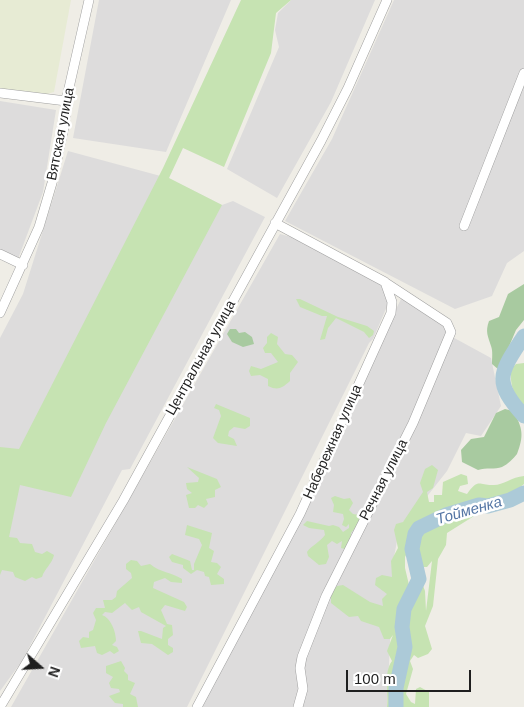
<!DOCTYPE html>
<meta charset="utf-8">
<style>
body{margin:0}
#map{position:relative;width:524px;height:707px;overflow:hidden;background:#efede6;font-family:Arial,sans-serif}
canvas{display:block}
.north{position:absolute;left:15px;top:642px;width:50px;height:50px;-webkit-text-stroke:4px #fff;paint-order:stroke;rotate:109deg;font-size:14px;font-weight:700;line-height:20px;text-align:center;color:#1f1f1f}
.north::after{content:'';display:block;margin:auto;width:18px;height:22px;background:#1f1f1f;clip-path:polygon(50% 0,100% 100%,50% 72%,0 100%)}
.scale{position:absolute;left:346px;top:670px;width:125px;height:22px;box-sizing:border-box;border:2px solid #1f1f1f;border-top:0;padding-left:6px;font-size:15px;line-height:18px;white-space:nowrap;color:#1f1f1f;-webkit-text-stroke:4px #fff;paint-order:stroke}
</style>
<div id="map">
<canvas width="524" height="707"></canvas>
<div class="north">N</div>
<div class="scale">100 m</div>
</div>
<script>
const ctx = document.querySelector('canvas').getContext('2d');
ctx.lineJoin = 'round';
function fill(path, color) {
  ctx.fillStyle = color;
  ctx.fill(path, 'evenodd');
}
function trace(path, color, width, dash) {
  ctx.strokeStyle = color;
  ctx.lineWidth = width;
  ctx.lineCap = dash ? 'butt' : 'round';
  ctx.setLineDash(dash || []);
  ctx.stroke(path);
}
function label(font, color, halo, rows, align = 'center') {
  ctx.font = font + ' Arial,sans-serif';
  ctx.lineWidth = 5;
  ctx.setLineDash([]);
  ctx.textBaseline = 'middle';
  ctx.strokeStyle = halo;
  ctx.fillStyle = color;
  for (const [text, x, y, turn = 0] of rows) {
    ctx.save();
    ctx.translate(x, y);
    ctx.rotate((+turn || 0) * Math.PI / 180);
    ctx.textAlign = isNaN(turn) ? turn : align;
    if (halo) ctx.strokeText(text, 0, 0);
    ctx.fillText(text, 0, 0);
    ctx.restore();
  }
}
const residential = new Path2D(`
 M99,0H231L166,152L73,138Z
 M291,0H375L331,102L277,198L227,169L279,47L275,30L278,13Z
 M394,0H524V251L507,263L492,296L455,309L285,221L332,139Z
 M0,101L56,110L43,192L18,259L0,250Z
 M68,151L168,178L222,205L233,201L265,217L130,469L122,470L22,661L0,691V338L23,294Z
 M280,234L299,239L381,284L388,304L373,339L369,343L187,707H11Z
 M402,297L449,328L447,334L491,358L501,406L481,436L466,433L447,471L421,504L400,525L394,557L387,707H201Z`);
const farmland = new Path2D(`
 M0,0H71L54,92L26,100L0,94Z`);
const grass = new Path2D(`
 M241,0H291L276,13L271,53L224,167L183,148L169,178L222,205L106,423L71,497L20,485L9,537L17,538L20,543L32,544L35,552L42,554L47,551L54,555C52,564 45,568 42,577L36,579L32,577L25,581L15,577L13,572L2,570L0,575V447L19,449L163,168Z
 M296,299H300L338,317L367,326L374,331L373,335L369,338L364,332L336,318L328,328L325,339L320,340L327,316H322L300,307Z
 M271,333L278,337L277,344L285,354L292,355L298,362L290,373V381C282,388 278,391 268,386V379L260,375L251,376L249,371L251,366L261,369L278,362L271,353H265L263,348L267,343V337Z
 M524,363V408C513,396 510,385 511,369L516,364Z
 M216,404L250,418V426L245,429L234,427L229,431L228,436L234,439L237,446L218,443L213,438L221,416L219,410L214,408Z
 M432,465L438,470L433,488L427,492L429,502H434V495H442L443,482L461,474L467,476L468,484L460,486L458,491L467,494C479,477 479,486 494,485C503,485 512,477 524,476V484L513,493L496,498L489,505L471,503L459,510L445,508L442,516L432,521L424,520L415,528L409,538L411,546L405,557V568L409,585L399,609L403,651L395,690V707H387C389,692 383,673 392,661L387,651L393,635L390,639H384L379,627L361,621L358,616L349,617L331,603V592L337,586L343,585L370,602L383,606L382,599L387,594L375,585L376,578L382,575L392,577L391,561L398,548L394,530L396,524L403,522L423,492L420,483L425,469Z
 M187,467L217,479L221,487L215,490V497L206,499L208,504L204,508L198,505L195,508H189L186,495L192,493L187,489L186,483L198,482L199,478Z
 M335,496L344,499L350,498L353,503L349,510L353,514L359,515L360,522L351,533V544L345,549L341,548L342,541L337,544L332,541L327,545L329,557L326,564L319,565L308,556L307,552C312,545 319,543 325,535L324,530L309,528L303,525L307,521L329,526L333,525L339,527L343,532L349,528V524L346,527L342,525L344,519L343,514L333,512L334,505L331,498Z
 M476,507L482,508V511L447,533L446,545L438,559L433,606L425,626L432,649L428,654L418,658L414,655L410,661L413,669L406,694L411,702L415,704L416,689L420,687L429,692V707H399C400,667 405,616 421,580L425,591L426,611L432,561L427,567H422C422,559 417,553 417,545C418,523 459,515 476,507Z
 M187,525L212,533L209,548L214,551L211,562L217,563L221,567L217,574L224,579V584L211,585L209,577L205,576L204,572L197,570L191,574L183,568V565L172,562L169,557L172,554L190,561L192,570H194V564L202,545L199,539L185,535Z
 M131,560L137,561L141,566L150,564C161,573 171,572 182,579V583L171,582L165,578L154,582L153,588L184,602L187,607L185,611L165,605L161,610L167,624L172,625L173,635L168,639V645L173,648V652L168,655L152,644L141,643L138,631H141L162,639L163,628L166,626L141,612L139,607L132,610L125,603L112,613L105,612L102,615C111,618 116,632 116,641L112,645L117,647L119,651L114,654L110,651L102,655L97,653L95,646L81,648L79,641L83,637L89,638V632L93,630L96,620L93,613L96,608H105L103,600H112L116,597L117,591L132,578L131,573L126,569V564Z
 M121,661L125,668L124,671L128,675V680L135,683L130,694L136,697L138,707H123V704L115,703L109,696L120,692L119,689L111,688L109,683L113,677L106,673V666Z`);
const forest = new Path2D(`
 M524,284V320L516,330L499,370L492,364C492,358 493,351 491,346C488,336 485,332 489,321L499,317L508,294Z
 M230,329H236L239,333L245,332L252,337L254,344L243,347L232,342L227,334Z
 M505,409L513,411C523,428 524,436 517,454C513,459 508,464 502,467C495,470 486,467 478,470L462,462L461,450L471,439L484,437L496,413Z`);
const river = new Path2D(`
 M524,336C500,373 492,381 524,416
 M396,707V688L405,647L402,627L404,609L419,579L412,549L415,534L419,528L446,515L479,505L488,506L510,500L524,493`);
const minor = new Path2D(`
 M0,93L66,101
 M464,226L524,73
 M0,254L23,265
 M0,313L39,227L52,183L65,122L66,101L89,0
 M0,707L123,501L321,141L348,88L387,0
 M197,707L300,514L391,313L392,302L385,282L275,223
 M298,707L303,689L300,668L302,657L326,596L413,423L451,332L447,323L386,283`);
const streetNames = [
 ["Вятская улица",61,134,-79],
 ["Центральная улица",201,358,-61],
 ["Набережная улица",333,442,-66],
 ["Речная улица",384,480,-63]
];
const waterNames = [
 ["Тойменка",469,511,-16]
];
fill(residential, '#dddcdc');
fill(farmland, '#e7ebd4');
fill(grass, '#c6e3b2');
fill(forest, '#a8caa0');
trace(river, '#accad8', 15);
trace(minor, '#a0a0a0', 10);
trace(minor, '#fff', 9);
label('14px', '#1f1f1f', '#fff', streetNames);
label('italic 15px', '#5576a5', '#fff', waterNames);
</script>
